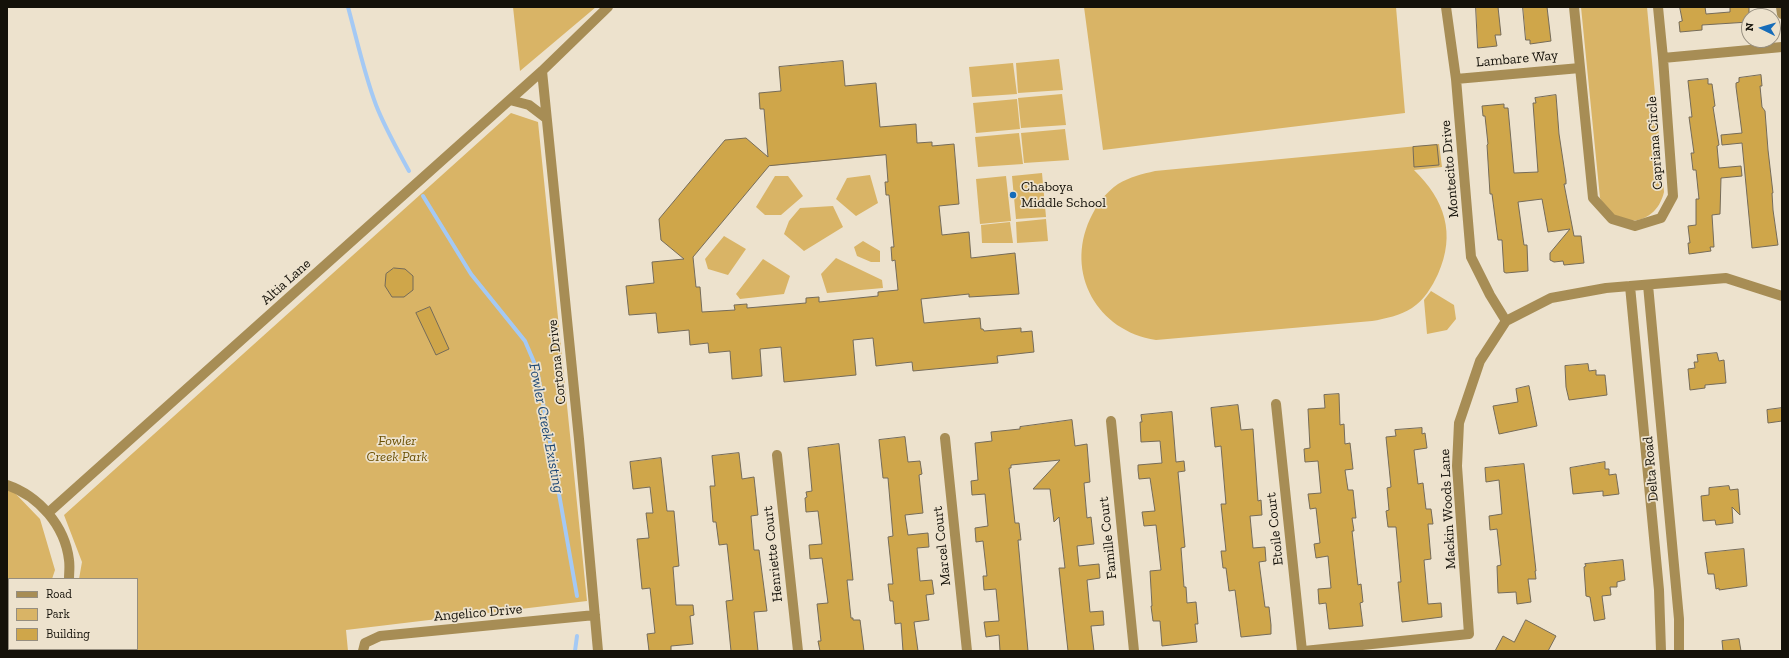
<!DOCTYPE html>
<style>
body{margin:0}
#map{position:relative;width:1789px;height:658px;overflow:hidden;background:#ede2cd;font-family:"Zilla Slab",serif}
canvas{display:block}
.frame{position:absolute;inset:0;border:8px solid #141109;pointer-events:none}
.legend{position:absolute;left:8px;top:578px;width:130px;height:72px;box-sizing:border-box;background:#ede2cd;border:1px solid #968e7f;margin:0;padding:5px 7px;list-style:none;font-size:12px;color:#141109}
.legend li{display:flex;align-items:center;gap:8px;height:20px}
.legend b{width:20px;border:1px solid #968e7f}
.north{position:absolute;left:1741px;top:8px;width:40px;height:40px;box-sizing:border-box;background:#ede2cd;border:1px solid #968e7f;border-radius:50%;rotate:275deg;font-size:11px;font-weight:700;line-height:16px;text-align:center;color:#141109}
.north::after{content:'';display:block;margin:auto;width:14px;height:18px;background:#166cb9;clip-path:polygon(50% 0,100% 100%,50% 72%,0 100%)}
</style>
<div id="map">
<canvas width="1789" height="658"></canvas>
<div class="frame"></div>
<ul class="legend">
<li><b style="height:5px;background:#a78d55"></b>Road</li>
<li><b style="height:11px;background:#d9b466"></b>Park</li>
<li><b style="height:11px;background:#cfa64a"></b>Building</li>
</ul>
<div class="north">N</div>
</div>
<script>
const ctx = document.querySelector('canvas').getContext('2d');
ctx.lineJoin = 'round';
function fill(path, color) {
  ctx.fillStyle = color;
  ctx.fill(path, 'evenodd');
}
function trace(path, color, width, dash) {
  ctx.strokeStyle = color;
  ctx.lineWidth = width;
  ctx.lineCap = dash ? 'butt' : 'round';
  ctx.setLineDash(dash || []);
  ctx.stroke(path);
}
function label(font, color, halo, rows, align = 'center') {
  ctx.font = font + ' "Zilla Slab",serif';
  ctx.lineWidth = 3.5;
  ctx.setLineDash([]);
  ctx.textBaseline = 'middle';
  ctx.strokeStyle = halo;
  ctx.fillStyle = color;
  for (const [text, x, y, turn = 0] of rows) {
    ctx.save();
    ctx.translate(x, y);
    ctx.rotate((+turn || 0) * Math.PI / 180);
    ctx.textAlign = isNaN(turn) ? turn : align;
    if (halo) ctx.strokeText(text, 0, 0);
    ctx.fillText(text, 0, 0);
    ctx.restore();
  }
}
const green = new Path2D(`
 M513,7H596L520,71Z
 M1084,7H1396L1405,113L1103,150Z
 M1581,7H1647L1664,192C1656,227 1615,231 1600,198Z
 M1059,59L1063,90L1018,93L1016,63Z
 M1013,63L1017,94L972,97L969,67Z
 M1062,94L1066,125L1021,128L1018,98Z
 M1017,99L1020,129L976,133L973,103Z
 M511,113L538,122L587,601L346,630L348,651H44L47,649H137V579H79L82,562L64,515Z
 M1065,129L1069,160L1024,163L1021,133Z
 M1019,133L1023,164L978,167L975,137Z
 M1439,144L1442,167L1414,170C1445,200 1456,234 1438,274C1432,287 1424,300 1412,308C1401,315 1385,319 1372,321L1156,340C1097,331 1065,273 1090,219C1096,206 1105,193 1118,184C1130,177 1142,174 1155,171Z
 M1042,173L1046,217L1016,219L1012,176Z
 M870,175L878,203L856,216L836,199L847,178Z
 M775,176H788L803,196L781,215H765L756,207Z
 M1006,176L1011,221L980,224L976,179Z
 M833,206L843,227L804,251L784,234L789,221L800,208Z
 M1046,219L1048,241L1017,243L1016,222Z
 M1010,222L1013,243H982L981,225Z
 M724,236L746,249L728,275L708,269L705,259Z
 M863,241L880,251V262H871L857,256L854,247Z
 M836,258L882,280L883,288L827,293L821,274Z
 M763,259L790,276L784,294L740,299L736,294Z
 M1431,291L1454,305L1456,319L1447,330L1427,334L1424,300Z
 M7,491H13L40,519L55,570L52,579H9V647L7,648Z`);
const stream = new Path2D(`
 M348,7C357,40 364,73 376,105C385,128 397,149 409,171
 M423,196L471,274L525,341L537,369L577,596
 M575,651L577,636`);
const building = new Path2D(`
 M1476,7H1498L1501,35H1495L1497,46L1478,48Z
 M1523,7H1547L1551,41L1530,44V40H1526Z
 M1680,7H1705L1706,14L1730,12V7H1749V22L1702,25V30L1680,32L1679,22L1682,21Z
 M843,61L845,86L876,83L880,127L916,124L917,143L932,142V146L954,144L959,204L939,206L942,235L969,232L971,258L1015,253L1019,294L969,297V294L921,299L924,323L980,318L981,329H983L984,331L1021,328V332L1032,331L1034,352L997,356L998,363L913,371L912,362L876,366L873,338L853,340L856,375L784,382L781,347L760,349L762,376L732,379L730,351L709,353L708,343L690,345L689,330L658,333L656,313L629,315L626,286L654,283L652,262L684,259L661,240L659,219L725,140L746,138L768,157L764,109H760L759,93L781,91L779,67ZM886,155L888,182H885L886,195H889L894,247H891L892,261L895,260L898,290L878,292V296L819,302V297L806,298V303L747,308V304L734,305L735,310L702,312L700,287H696L693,257L769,166Z
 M1761,75L1762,86H1760L1762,107L1765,111L1768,150L1773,193H1772L1773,210L1778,245L1752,248L1742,143L1722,145L1721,135L1742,133L1736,87V83L1739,82V78Z
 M1708,79V84H1712L1715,106L1713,107L1719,145L1717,146L1719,168L1741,166L1742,176L1721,178L1720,214L1712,215L1714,247H1710L1711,251L1689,254L1688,243H1690L1688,226L1696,225V199H1699L1696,170H1693L1691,153H1694L1689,117H1692L1688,81Z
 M1556,95L1559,134L1566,180V184H1564L1574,236H1581L1584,263L1564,265L1563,261L1554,262L1550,260V253L1570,229L1548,232L1542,199L1518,202L1524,245H1527L1528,271L1506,273L1504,272L1502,240H1498L1492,194H1490L1487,145L1488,144L1485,116H1483L1482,106L1504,104V108H1508L1514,173L1538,172L1533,103H1536L1535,98Z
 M1437,145L1439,165L1414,167L1413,147Z
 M394,268L405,269L413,276V290L404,297H392L385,286L386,274Z
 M430,307L449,349L436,355L416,313Z
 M1717,353L1719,361L1724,360L1726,383L1705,385V388L1690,390L1688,369L1695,368L1694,362H1698L1697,355Z
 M1588,364L1589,371L1596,370V375H1605L1607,395L1569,400L1566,387L1565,366Z
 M1529,386L1537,426L1499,434L1493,406L1518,402L1516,389Z
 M1339,394L1340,425L1344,424L1345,444L1350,443L1353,469L1345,470L1348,490H1353L1356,518H1352L1354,531H1352L1358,585L1361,584L1363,602L1360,603L1363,626L1329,629L1326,603L1319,604L1318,589L1331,588L1328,556L1316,558L1314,544L1320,543L1316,508L1310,509L1308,494L1321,493L1318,461L1305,462L1304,449L1310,448L1308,409L1325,408L1324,395Z
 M1238,405L1241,430L1253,429L1258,501L1261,500L1262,515L1250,516L1253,548L1265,547L1266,561L1259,562L1265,607H1269L1271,625V634L1241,637L1235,590L1229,591L1226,568H1223L1221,551H1226L1221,504H1226L1221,446L1215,447L1211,408Z
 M1782,408V421L1768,423L1767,410Z
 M1172,412L1176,462L1184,461L1185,471L1178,472L1185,547L1181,548L1184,587H1186L1187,603L1196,602L1198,624H1195L1197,642L1162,646L1160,621H1153L1151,606H1152L1150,571L1161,570L1156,525L1144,526L1142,512L1155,511L1150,478L1139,479L1138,470V465L1162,463L1160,441L1141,442L1140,422H1142L1141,415Z
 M1072,420L1075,446L1087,444L1090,482L1084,483L1087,518L1091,517L1094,544L1077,546L1079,566L1099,564L1100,578L1087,580L1090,612L1103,611L1104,625L1091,626L1094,651H1068L1059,568H1065L1059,517L1054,522L1050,489H1033L1060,460L1011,465V468H1009L1015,523H1019L1021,540H1018L1028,651H1000L999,635L986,637L984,622L999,621L996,589L984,590L983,576H987L983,541L976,542L975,528L988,526L985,494L972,495L971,481L978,480L975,443L992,441L991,432L1020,429V427Z
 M1422,428V434L1425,433L1427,448L1414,450L1418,484L1423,483L1426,509H1431L1433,524H1428L1431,559L1424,560L1428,604L1441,603L1442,617L1402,622L1398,582H1401L1396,527H1388L1386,511L1389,510L1387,488L1391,487L1386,437L1396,436L1395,430Z
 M905,437L908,462L920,461L922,474L919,475L923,513L905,515L908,535L928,533L929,547L917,548L920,581L932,580L934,594L926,595L929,620L914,622L918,651H903L901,623L895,624L893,601H890L888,584H893L888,537L893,536L888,478H883L879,440Z
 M839,444L853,580H847L851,618H853V620H860L864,651H820L818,641H821L817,604L828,603L822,558L810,559L809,545L822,544L818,511L806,512L805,498L807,497L806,492L812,491L808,448Z
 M739,453L742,479L754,477L758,515L751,516L754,550H759L767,611L754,612L758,651H731L726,601L733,600L727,544L719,545L716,522H713L710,486H715L712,456Z
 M661,458L667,511H674L679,566L673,567L676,605H693L694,615L690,616L693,644L671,646V651H649L647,634L655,633L650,588L642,589L637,539L649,538L646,513H653L650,487L633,489L630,462Z
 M1605,462V469H1609V475L1616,474L1619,494L1603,496V491L1573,494L1570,468Z
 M1524,464L1536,571H1535L1536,579H1528L1531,602L1517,604L1516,592L1498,593L1497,566L1501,565L1497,529L1490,530L1489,516L1502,514L1499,480L1486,482L1485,468Z
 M1729,486L1730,490L1738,489L1740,515L1732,507L1733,523L1716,525L1715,520L1703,521L1701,496L1709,495V488Z
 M1744,549L1747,586L1719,590V588L1716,589L1714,574H1708L1705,553Z
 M1623,560L1625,580L1617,582V587H1610L1611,595L1602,596L1605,619L1594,621L1590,597L1586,596L1584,567L1586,566L1585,564Z
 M1526,620L1556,636L1548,651H1495L1503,636L1514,642Z
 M1739,639L1741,651H1723L1722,641Z`);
const minor = new Path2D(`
 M1446,7L1456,79L1471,257L1490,295L1506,321
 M1574,7L1593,198L1612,219L1635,226L1661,218L1673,196L1663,58L1658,7
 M1781,7L1782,14
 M1663,58L1782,47
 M542,71L579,439L598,651
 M1456,79L1580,68
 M510,100L529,105L546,118
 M1648,285L1679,619V651
 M1630,286L1659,590L1661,651
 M1276,404L1302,651
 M1111,421L1134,651
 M945,438L967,651
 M777,455L798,651
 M7,485C39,496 65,526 69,560C70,566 69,573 69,579
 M48,513L542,71L608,7
 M28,651L31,649
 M363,651L365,643L380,636L595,615
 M1304,651L1469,634L1457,466L1459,423L1480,361L1506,321L1551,298L1606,288L1726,278L1782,296`);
const markers = [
 [1013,195,4,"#166cb9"]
];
const streetNames = [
 ["Lambare Way",1517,59,-5],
 ["Capriana Circle",1655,143,-94],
 ["Montecito Drive",1450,169,-95],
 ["Altia Lane",286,282,-42],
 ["Cortona Drive",557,362,-96],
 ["Delta Road",1651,469,-95],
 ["Mackin Woods Lane",1448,509,-93],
 ["Etoile Court",1275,529,-96],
 ["Famille Court",1108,538,-96],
 ["Marcel Court",942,546,-96],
 ["Henriette Court",773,554,-96],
 ["Angelico Drive",478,613,-5]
];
const poiNames = [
 ["Chaboya",1021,187],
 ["Middle School",1021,203]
];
const parkNames = [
 ["Fowler",397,441],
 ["Creek Park",397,457]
];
const waterNames = [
 ["Fowler Creek Existing",546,428,79]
];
fill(green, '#d9b466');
trace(stream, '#a4c9f4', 4);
fill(building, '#cfa64a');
trace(building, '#756b59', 1);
trace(minor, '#a78d55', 10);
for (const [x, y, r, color] of markers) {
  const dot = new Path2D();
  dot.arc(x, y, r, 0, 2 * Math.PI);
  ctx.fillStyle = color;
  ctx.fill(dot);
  trace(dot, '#ede2cd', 1.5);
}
label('14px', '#141109', '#ede2cd', streetNames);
label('14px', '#141109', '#ede2cd', poiNames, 'left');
label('italic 14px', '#6a4f02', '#ede2cd', parkNames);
label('italic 15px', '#1d4875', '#ede2cd', waterNames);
</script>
